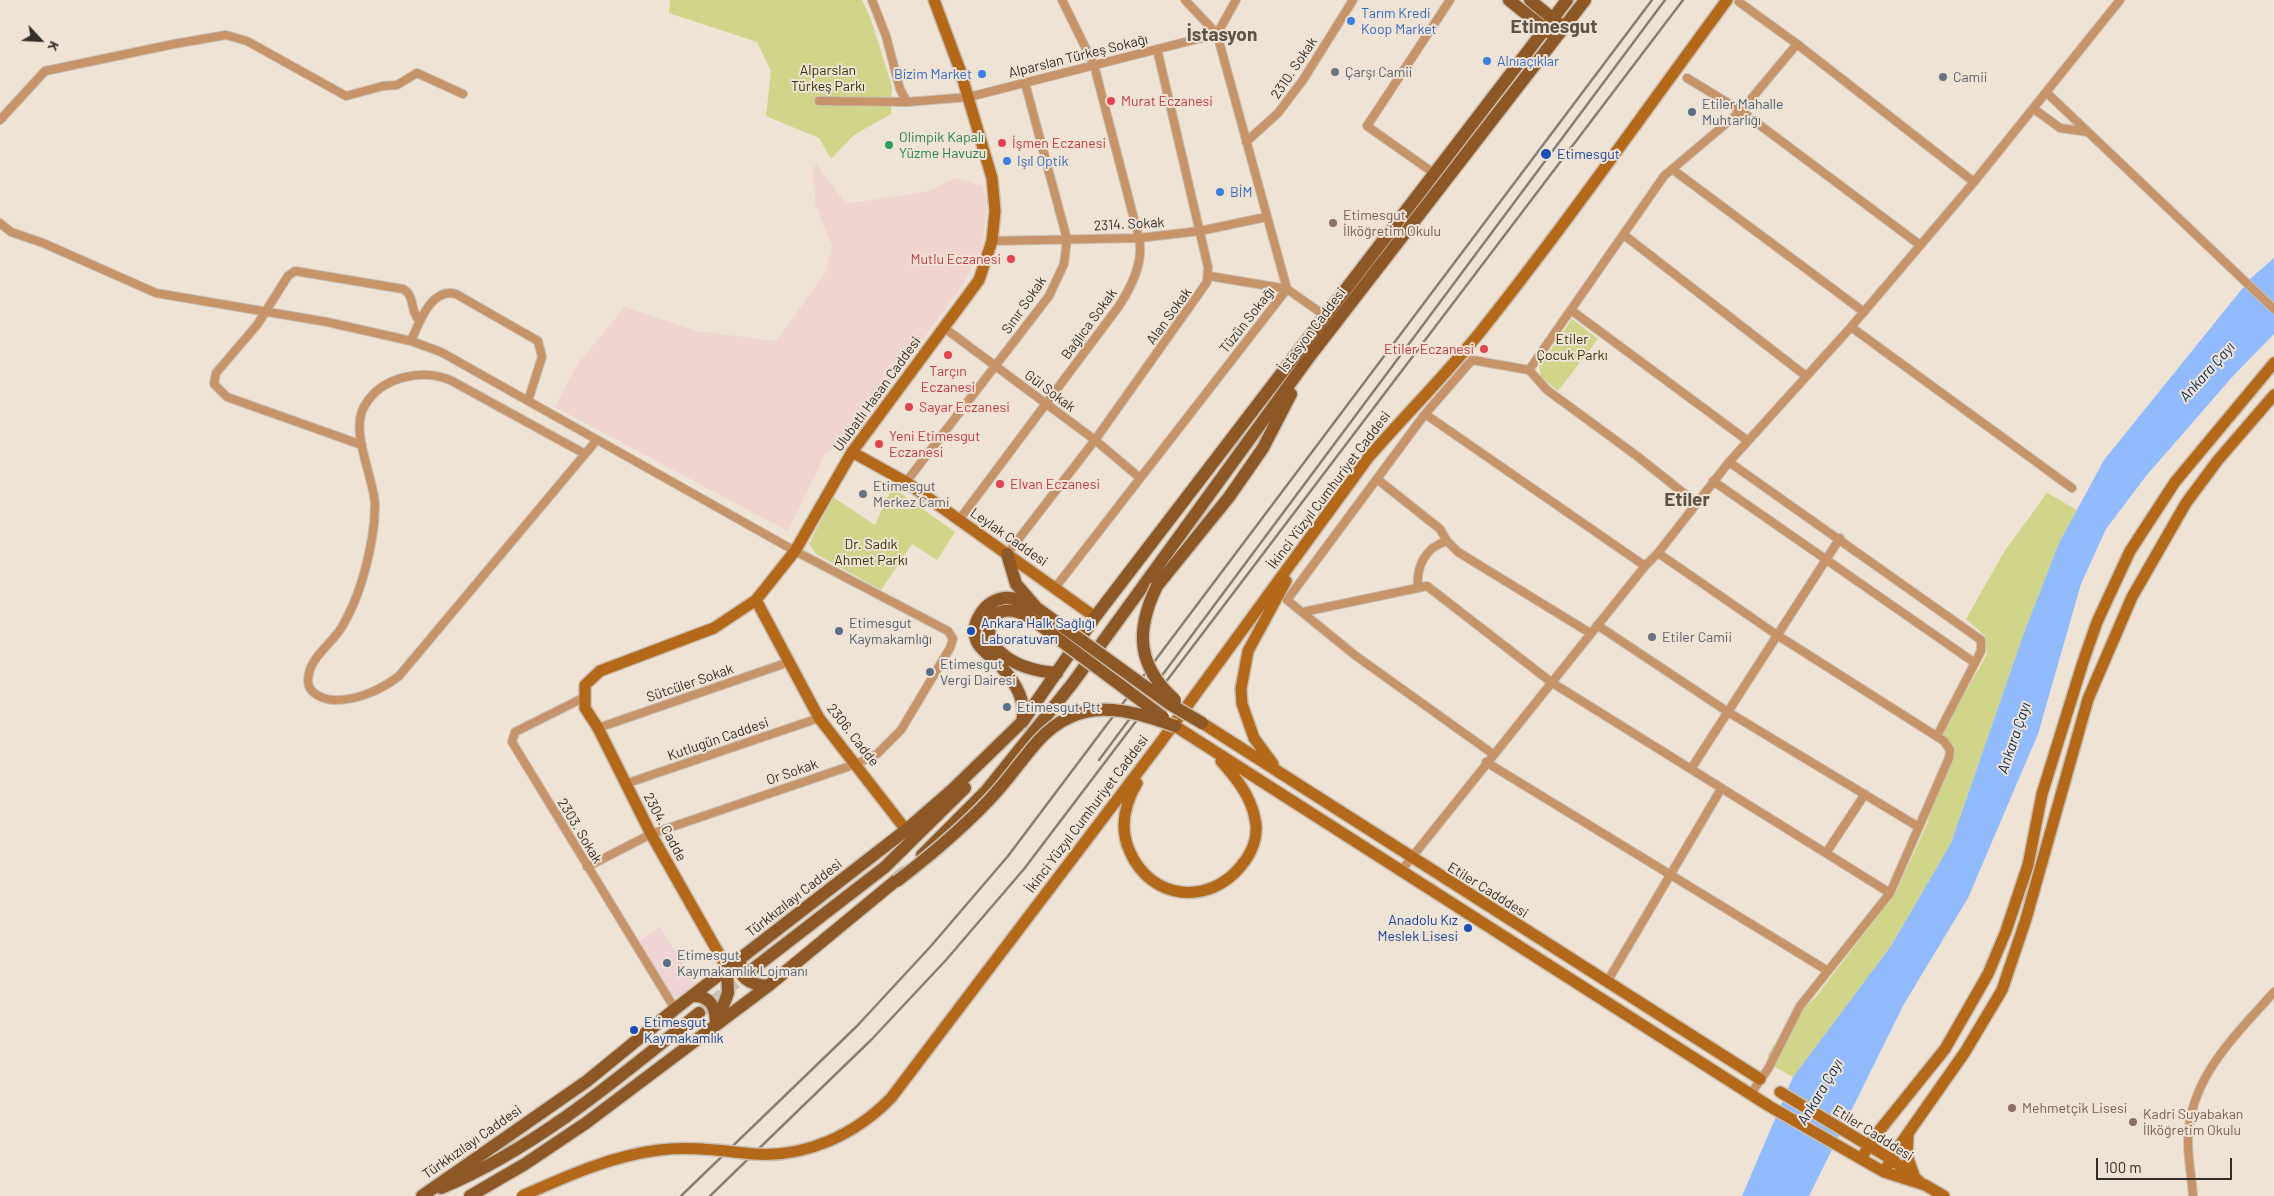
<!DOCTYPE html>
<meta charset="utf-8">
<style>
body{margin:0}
#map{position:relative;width:2274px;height:1196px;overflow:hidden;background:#efe3d5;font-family:Barlow,sans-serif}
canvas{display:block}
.north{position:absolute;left:15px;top:15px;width:50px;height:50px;-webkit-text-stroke:4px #efe3d5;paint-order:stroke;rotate:115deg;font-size:14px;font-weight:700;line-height:20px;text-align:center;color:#332f2a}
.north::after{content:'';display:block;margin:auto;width:18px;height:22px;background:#332f2a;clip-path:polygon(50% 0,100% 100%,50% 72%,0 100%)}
.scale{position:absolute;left:2096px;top:1158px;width:136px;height:22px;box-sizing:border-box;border:2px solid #332f2a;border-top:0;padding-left:6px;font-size:15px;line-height:18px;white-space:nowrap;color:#332f2a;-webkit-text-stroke:4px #efe3d5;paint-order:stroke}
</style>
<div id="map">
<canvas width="2274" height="1196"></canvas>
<div class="north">K</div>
<div class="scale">100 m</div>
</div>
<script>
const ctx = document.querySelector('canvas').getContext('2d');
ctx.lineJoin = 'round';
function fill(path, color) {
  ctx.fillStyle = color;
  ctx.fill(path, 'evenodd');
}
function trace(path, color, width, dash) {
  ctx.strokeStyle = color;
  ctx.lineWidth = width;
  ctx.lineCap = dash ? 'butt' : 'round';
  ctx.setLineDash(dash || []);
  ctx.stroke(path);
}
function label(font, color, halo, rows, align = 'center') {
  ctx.font = font + ' Barlow,sans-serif';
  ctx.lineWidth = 4;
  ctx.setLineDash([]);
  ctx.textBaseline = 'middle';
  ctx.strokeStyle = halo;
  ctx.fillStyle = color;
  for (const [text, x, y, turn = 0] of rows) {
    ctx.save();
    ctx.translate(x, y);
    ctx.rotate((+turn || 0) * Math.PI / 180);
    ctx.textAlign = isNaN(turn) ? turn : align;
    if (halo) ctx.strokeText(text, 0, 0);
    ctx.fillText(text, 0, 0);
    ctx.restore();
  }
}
const commercial = new Path2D(`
 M660,927L696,984L676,997L671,995L637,942Z`);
const medical = new Path2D(`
 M816,164L846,204L930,191L955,178L982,186L987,202L982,248L961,288L856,429L824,456L788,531L555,407L577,365L625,307L696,331L776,341L825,274L832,246L815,203L813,170Z`);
const green = new Path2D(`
 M670,0H862L870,17L892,86L891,114L854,135L831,159L819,138L766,116L771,71L757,42L669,13Z
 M1572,319L1598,339L1558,391L1541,377L1539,367Z
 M892,487L955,532L937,560L912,544L881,590L816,554L809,544L833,497L875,525Z
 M2047,493L2077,510L2059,543L2025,630L1951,843L1891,946L1793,1077L1773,1066L1767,1056L1789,1021L1815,998L1896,892L1927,824L1950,754L1943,732L1987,654L1985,636L1966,619L2004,552Z`);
const water = new Path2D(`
 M2274,258V334L2234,375L2146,476L2106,529L2081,584L2038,734L1968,898L1904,1004L1809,1196H1742L1793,1077L1891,946L1951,843L2025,630L2059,543L2104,460L2250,279Z`);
const primaryTunnel = new Path2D(`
 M699,1013L751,970`);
const street = new Path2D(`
 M872,0L886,36L900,89L907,102
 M1739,2L1797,44L1974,182
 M1687,78L1741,111L1920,245
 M2047,93L2274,309
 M819,101L907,102L969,97L1217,34L1236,0
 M2034,109L2060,128L2088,132
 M0,120L45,71L174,44L226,35L247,41L346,96L383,86L397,85L417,73L463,94
 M1246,142L1278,113L1303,80L1353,0
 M1672,169L1864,312
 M1435,174L1367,126L1450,0
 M0,223L11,232L43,243L156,293L327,322L411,341L441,352L795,551L948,631L953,639L950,648L901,730L877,754L856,764L651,834L587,867
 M1624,235L1806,376
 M992,241L1139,238L1200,231L1266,217
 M1209,276L1287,289L1327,317
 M1571,310L1748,441
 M943,327L1095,440L1140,478
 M1851,327L2072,488
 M411,341C419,323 431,287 456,294L538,341L542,357L528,401
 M1529,370L1547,390L1637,456L1696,503
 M1425,414L1645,566
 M362,445L227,397L214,384L216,373L257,325L288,276L295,271L403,289C416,296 409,311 420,321
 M585,454L452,381C424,368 382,376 365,405C349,430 373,475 375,504C375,515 374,527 372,538C367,567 358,599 343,625C333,644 308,657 308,681C308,693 322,699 333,700C356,701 381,690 399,676L596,441
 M1729,462L1981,640V651L1937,736
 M1377,479L1440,529L1447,541L1458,552L1590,633
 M1713,481L1975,663
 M906,482L1049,296L1064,264L1067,239L1025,83
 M959,520L1119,306C1132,286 1144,262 1139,238L1094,65L1062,0
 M1658,553L1777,635L1944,741L1950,750L1949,758L1890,893L1800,1006L1768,1069L1750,1095
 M1007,554L1095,440L1207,282L1208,267L1157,49
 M1055,588L1287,289L1217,34L1185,0
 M1418,588C1416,567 1425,547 1447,541
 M1303,612L1427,586L1551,682L1890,893
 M1597,625L1728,712L1917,826
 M585,697L515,732L512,742L675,1009
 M598,728L789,662
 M1493,754L1356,656L1287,600L1425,414L1472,360L1529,370L1664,176L1741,111L1797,44
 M1486,762L1828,971
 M1691,769L1840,538
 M625,784L819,718
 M1826,853L1865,794
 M1400,872L1645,566L1658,553L1729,462L1851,327L1974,182L2120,0
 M1607,982L1721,789
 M2193,1196C2192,1178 2188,1160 2188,1142C2188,1079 2235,1036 2274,992`);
const secondary = new Path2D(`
 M852,452L906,482L1095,617
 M756,600L819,718L906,830
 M1202,723L1760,1079
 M1175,726L1769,1106L1884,1172L1925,1185L1944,1196
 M1273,764L1254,738L1242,704L1241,689L1248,651L1286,581
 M1137,783C1124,805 1119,828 1130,852C1151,900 1209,906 1241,866C1252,853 1259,836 1255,819C1251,796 1236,778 1221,761
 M1035,908L1160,743L1368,458C1405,415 1446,375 1481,331C1567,223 1645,111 1727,0
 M727,968L651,834L598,728L585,708V685L600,671L714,628L756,600L795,551L852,452L979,280L992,241L995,211L992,178L960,70L934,0
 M1780,1092L1891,1159L1919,1181
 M1908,1135L1907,1156L1914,1175
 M1861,1159L1875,1136L1945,1049L1988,974L2006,931L2028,865L2042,794L2083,662L2097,622L2130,551L2175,482L2274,363
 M1884,1172L1897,1149L1965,1052L2002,990L2026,919L2088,699L2132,597L2186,503L2218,460L2274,395`);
const primary = new Path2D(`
 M1509,0L1550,33
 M1530,0L1558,23
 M1007,554L1016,584L1035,606
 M1157,586L1229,497L1263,448L1291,394
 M1029,617C979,588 964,666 1057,673
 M1022,722C1028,698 1010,674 993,659C988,654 980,649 977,642C969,623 985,601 1004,598C1015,596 1027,604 1037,608
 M922,855L986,791L1072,684L1310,356L1585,0
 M741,959C735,978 752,985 768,986
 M753,969L885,867L965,788
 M692,996C711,995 716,1008 716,1024
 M717,1022L728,993L727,968
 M441,1188C535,1149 620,1077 699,1013
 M422,1196L587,1081L675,1009L906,830L952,790L1023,721L1095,617L1567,0
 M470,1196L525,1164L586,1123L768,986L905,873`);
const rail = new Path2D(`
 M1099,760L1665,0
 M681,1196L857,1026L931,946L1008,856L1652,0
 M710,1196L872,1039L946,960L1024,869L1683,0`);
const secondaryBridge = new Path2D(`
 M522,1196C567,1176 611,1156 659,1150C691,1146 722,1151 754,1154C806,1158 856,1134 891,1098L1035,908`);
const primaryBridge = new Path2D(`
 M1157,586C1135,631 1137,666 1175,700
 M1037,608L1168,703L1202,723
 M1029,617L1163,717
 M897,881C931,855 961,830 991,798C1008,780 1022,759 1039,740C1080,696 1125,708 1175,726`);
const markers = [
 [1351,21,5,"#3f7fe0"],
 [1487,61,5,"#3f7fe0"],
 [1335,72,5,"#6b7280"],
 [982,74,5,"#3f7fe0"],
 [1943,77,5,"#6b7280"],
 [1111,101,5,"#e0444e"],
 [1692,112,5,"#5c6f8a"],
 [1002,143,5,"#e0444e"],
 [889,145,5,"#2e9e5b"],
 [1546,154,6,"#1a4fb4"],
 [1007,161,5,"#3f7fe0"],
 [1220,192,5,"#3f7fe0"],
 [1333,223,5,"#8d6e63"],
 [1011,259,5,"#e0444e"],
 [1484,349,5,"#e0444e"],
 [948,355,5,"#e0444e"],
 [909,407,5,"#e0444e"],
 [879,444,5,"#e0444e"],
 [1000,484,5,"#e0444e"],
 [863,494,5,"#6b7280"],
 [839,631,5,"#5c6f8a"],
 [971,631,5,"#1a4fb4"],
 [1652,637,5,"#6b7280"],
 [930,672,5,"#5c6f8a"],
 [1007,707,5,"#5c6f8a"],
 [1468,928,5,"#1a4fb4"],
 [667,963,5,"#5c6f8a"],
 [634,1030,5,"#1a4fb4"],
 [2012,1108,5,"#8d6e63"],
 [2133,1122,5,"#8d6e63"]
];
const shopNames = [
 ["Tarım Kredi",1361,13],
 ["Koop Market",1361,29],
 ["Alnıaçıklar",1497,61],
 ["Bizim Market",972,74,"right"],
 ["Işıl Optik",1017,161],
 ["BİM",1230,192]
];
const streetNames = [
 ["Alparslan Türkeş Sokağı",1078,56,-14],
 ["2310. Sokak",1294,68,-56],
 ["2314. Sokak",1129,224,-3],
 ["Sınır Sokak",1024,305,-55],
 ["Alan Sokak",1169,316,-54],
 ["Tüzün Sokağı",1247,320,-52],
 ["Bağlıca Sokak",1089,324,-54],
 ["İstasyon Caddesi",1312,330,-53],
 ["Gül Sokak",1050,391,37],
 ["Ulubatlı Hasan Caddesi",877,394,-54],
 ["İkinci Yüzyıl Cumhuriyet Caddesi",1329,490,-53],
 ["Leylak Caddesi",1009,537,35],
 ["Sütcüler Sokak",690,683,-19],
 ["2306. Cadde",853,735,52],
 ["Kutlugün Caddesi",718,739,-19],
 ["Or Sokak",792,772,-19],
 ["İkinci Yüzyıl Cumhuriyet Caddesi",1087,814,-53],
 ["2304. Cadde",665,827,62],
 ["2303. Sokak",580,831,59],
 ["Etiler Cadddesi",1488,890,32],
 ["Türkkızılayı Caddesi",794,898,-38],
 ["Etiler Cadddesi",1873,1133,32],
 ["Türkkızılayı Caddesi",472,1142,-35]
];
const parkNames = [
 ["Alparslan",828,70],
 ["Türkeş Parkı",828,86],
 ["Etiler",1572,339],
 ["Çocuk Parkı",1572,355],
 ["Dr. Sadık",871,544],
 ["Ahmet Parkı",871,560]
];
const worshipNames = [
 ["Çarşı Camii",1345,72],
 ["Camii",1953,77],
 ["Etimesgut",873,486],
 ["Merkez Cami",873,502],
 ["Etiler Camii",1662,637]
];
const healthNames = [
 ["Murat Eczanesi",1121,101],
 ["İşmen Eczanesi",1012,143],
 ["Mutlu Eczanesi",1001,259,"right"],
 ["Etiler Eczanesi",1474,349,"right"],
 ["Tarçın",948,371,"center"],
 ["Eczanesi",948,387,"center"],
 ["Sayar Eczanesi",919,407],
 ["Yeni Etimesgut",889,436],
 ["Eczanesi",889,452],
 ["Elvan Eczanesi",1010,484]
];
const serviceNames = [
 ["Etiler Mahalle",1702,104],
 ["Muhtarlığı",1702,120],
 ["Etimesgut",849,623],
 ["Kaymakamlığı",849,639],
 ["Etimesgut",940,664],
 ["Vergi Dairesi",940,680],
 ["Etimesgut Ptt",1017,707],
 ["Etimesgut",677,955],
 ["Kaymakamlık Lojmanı",677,971]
];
const leisureNames = [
 ["Olimpik Kapalı",899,137],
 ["Yüzme Havuzu",899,153]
];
const transitNames = [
 ["Etimesgut",1557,154],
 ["Ankara Halk Sağlığı",981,623],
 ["Laboratuvarı",981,639],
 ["Anadolu Kız",1458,920,"right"],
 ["Meslek Lisesi",1458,936,"right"],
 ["Etimesgut",644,1022],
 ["Kaymakamlık",644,1038]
];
const educationNames = [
 ["Etimesgut",1343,215],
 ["İlköğretim Okulu",1343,231],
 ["Mehmetçik Lisesi",2022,1108],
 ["Kadri Suyabakan",2143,1114],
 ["İlköğretim Okulu",2143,1130]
];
const waterNames = [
 ["Ankara Çayı",2207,372,-48],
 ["Ankara Çayı",2014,738,-71],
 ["Ankara Çayı",1820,1092,-59]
];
const districtNames = [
 ["Etimesgut",1554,27],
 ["İstasyon",1222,35],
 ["Etiler",1687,500]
];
fill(commercial, '#efd4d3');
fill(medical, '#efd4d0');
fill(green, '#d0d58a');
fill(water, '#91bbfc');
trace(primaryTunnel, '#c9bfb3', 12, [12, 6]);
trace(street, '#c9bfb3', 10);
trace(secondary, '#c9bfb3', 14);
trace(primary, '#c9bfb3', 15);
trace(street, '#c79369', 8);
trace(secondary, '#b4691a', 11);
trace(primary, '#8e5826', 12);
trace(rail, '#877f76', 2.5);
trace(secondaryBridge, '#c9bfb3', 14, []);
trace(primaryBridge, '#c9bfb3', 15, []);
trace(secondaryBridge, '#b4691a', 11);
trace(primaryBridge, '#8e5826', 12);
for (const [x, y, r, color] of markers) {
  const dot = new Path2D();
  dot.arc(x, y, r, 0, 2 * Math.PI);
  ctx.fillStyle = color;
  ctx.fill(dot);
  trace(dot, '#efe3d5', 2);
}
label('14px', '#366cbe', '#efe3d5', shopNames, 'left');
label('14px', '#332f2a', '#efe3d5', streetNames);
label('14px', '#333507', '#efe3d5', parkNames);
label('14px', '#5b616d', '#efe3d5', worshipNames, 'left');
label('14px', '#be3a42', '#efe3d5', healthNames, 'left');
label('14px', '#4e5e75', '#efe3d5', serviceNames, 'left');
label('14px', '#27864d', '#efe3d5', leisureNames, 'left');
label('14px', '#164399', '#efe3d5', transitNames, 'left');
label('14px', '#785e54', '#efe3d5', educationNames, 'left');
label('italic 15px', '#092b5b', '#efe3d5', waterNames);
label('bold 19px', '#5c5246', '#efe3d5', districtNames);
</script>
